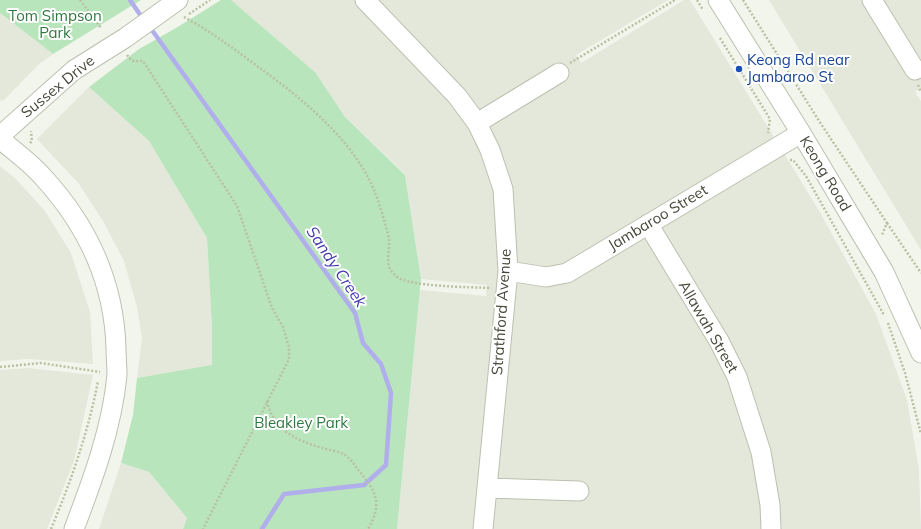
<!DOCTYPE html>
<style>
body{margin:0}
canvas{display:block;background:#f2f5ec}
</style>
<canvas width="921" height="529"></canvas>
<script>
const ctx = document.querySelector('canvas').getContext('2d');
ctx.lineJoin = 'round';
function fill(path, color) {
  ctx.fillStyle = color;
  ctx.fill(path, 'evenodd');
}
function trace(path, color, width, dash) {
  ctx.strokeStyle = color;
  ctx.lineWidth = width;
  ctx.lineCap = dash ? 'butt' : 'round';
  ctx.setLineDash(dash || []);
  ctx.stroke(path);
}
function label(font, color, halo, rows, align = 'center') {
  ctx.font = font + ' Mulish,sans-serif';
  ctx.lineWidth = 4;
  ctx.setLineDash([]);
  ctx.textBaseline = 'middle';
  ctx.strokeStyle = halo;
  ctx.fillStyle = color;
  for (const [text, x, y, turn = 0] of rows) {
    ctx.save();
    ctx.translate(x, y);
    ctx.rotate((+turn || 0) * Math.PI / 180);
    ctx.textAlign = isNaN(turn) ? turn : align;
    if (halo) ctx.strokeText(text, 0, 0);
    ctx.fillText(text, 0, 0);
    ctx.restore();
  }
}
const residential = new Path2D(`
 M231,0H668L576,55L581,63L684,0H690L821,214L876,314L907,400L919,470L921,529H397L420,290L486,296L487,285L421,279L405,174L345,117L315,72Z
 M769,0H921V88L915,92L921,101V250Z
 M0,13L53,54L38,65L4,100L0,101Z
 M89,87L149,141L207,238L212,327V366L137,378L142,338L137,307L124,261L103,221L79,184L37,139Z
 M0,166L16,179L45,211L71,253L90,312L93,364L28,359L0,361Z
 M28,368L93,375L74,461L47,529H0V370Z
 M121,463L149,472L187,518L183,529H99Z`);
const green = new Path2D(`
 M0,0H141L53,54L0,13Z
 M221,0H231L315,72L345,117L405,175L421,279L397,529H183L187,518L149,472L121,463L133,415L137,378L212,365V327L207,238L149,141L89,87L139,49L176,28Z`);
const stream = new Path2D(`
 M130,0L143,19
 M149,26L355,313L363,343L381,364L391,393L386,465L364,485L284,494L262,529`);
const path = new Path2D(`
 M80,0L101,28
 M697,0L703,10
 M743,0L821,124L887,223L882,235
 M189,14L210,0
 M184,17C210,31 233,48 257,66C300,97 353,139 374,190C380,205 385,222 389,239C390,248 386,261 390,269C391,271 394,274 396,276C407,287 472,287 491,288
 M720,38L770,119L768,133
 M127,55L132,61H143L237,206L272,308L283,327L289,347V359L203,529
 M570,63L675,0
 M918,85L921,92
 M30,143L32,141L31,131
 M790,160H793L806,176L884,315
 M887,223L921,273
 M888,323L905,373L921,434
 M0,367L41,363L100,372
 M267,401C274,430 295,440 322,448C329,450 339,451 345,455C351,459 355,466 359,471C376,491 383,504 368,529
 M51,529C71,481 88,433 98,381`);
const minor = new Path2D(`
 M365,0L457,96L477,123L490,150L503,189L508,271L483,529
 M718,0L801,133L884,272L921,353
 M872,0L915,70
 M477,123L559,73
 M0,136L74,70L125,38L178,0
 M0,139C14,151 31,163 43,177C88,226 114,281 116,348C116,357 117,366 117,375C112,428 93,479 74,529
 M648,224L719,341L737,377L761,452L770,505L771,529
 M508,271L546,277L567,273L801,133
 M488,488L579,491`);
const markers = [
 [739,69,4,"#1a4fb4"]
];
const parkNames = [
 ["Tom Simpson",55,16],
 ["Park",55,33],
 ["Bleakley Park",301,423]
];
const transitNames = [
 ["Keong Rd near",747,60],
 ["Jambaroo St",747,77]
];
const streetNames = [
 ["Sussex Drive",58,87,-39],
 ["Keong Road",825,174,59],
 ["Jambaroo Street",658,218,-31],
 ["Strathford Avenue",502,312,-86],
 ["Allawah Street",708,327,60]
];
const waterNames = [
 ["Sandy Creek",336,267,56]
];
fill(residential, '#e4e8db');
fill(green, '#b9e5bc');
trace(stream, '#b1aeec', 4.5);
trace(minor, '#bbc0af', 21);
trace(path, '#b8c1a2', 2.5, [2, 2]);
trace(minor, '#fff', 19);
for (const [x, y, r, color] of markers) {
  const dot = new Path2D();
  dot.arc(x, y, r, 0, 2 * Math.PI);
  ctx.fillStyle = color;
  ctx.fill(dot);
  trace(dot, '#fff', 1.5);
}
label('15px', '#317742', '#fff', parkNames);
label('15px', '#164399', '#fff', transitNames, 'left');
label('15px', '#45493a', '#fff', streetNames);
label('italic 16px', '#403aae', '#fff', waterNames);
</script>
